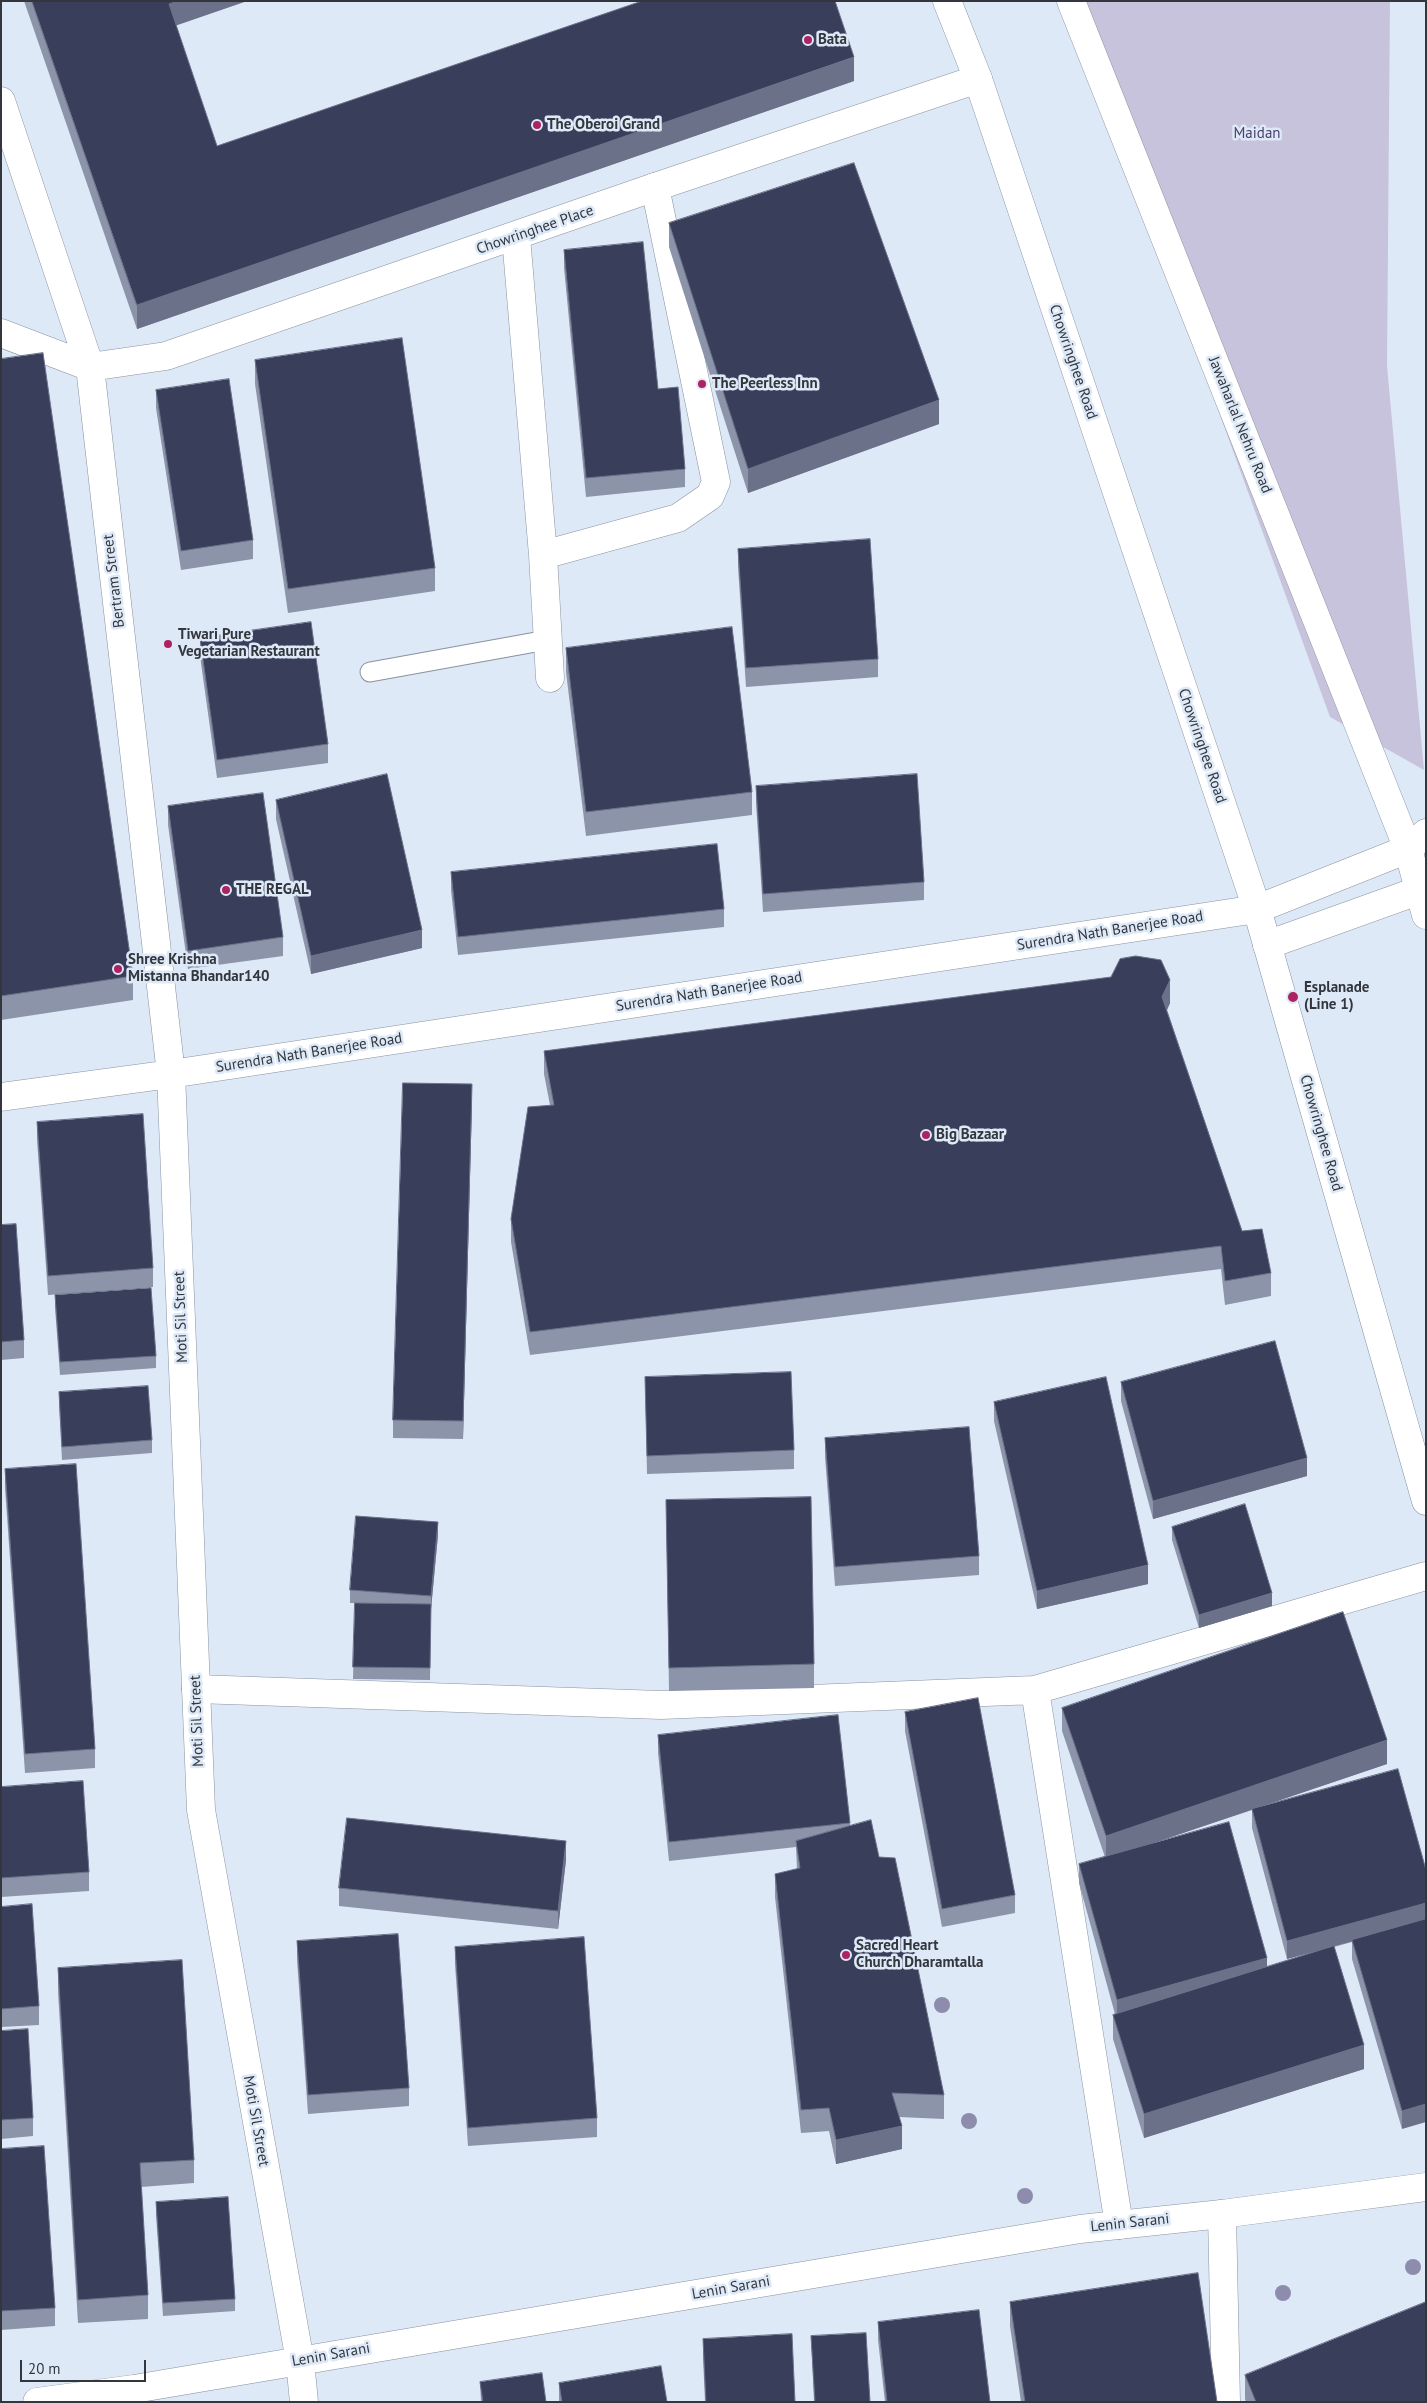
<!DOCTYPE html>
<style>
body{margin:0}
#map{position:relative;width:1427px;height:2403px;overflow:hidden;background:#dee9f8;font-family:"PT Sans",sans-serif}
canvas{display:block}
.frame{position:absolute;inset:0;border:2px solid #33373d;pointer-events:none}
.scale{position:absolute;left:20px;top:2360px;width:126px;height:22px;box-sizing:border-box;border:2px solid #33373d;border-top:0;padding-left:6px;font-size:15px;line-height:18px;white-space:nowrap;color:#33373d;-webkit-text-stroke:4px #dee9f8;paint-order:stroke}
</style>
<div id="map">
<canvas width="1427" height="2403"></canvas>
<div class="frame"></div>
<div class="scale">20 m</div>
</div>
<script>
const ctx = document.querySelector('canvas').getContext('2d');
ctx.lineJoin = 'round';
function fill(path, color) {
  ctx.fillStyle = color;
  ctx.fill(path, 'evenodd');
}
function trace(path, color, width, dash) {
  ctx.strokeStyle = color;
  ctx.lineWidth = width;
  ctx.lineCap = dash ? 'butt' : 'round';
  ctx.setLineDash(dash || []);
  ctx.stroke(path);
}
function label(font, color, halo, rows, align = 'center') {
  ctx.font = font + ' "PT Sans",sans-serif';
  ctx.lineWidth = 5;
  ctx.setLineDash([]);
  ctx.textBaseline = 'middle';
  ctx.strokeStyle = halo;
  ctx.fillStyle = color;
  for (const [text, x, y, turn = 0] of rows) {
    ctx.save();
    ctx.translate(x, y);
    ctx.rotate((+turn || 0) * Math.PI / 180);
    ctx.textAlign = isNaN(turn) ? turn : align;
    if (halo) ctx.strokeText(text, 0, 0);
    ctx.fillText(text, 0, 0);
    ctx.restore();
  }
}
const green = new Path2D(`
 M1069,1H1390L1387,366L1424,770L1330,717Z`);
const lane = new Path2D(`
 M370,672L547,640`);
const street = new Path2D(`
 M516,237L543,555L678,518L710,496L716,482L655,187
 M543,555L550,678
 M196,1689L661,1705L1035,1690L1426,1576
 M1035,1690L1119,2225
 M1222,2214L1226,2402`);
const secondary = new Path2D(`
 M1,101L90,367L171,1074L201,1810L300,2361L304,2402
 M1,333L90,367L166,356L655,187L978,79
 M1267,945L1426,888
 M1,1097L171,1074L1257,909L1408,849L1426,833
 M37,2402L134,2389L1080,2229L1222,2214L1426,2187`);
const primary = new Path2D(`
 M947,1L978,79L1257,909L1426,1501
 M1071,1L1408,849L1426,915`);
const trees = [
 [942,2005],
 [969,2121],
 [1025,2196],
 [1413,2267],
 [1283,2293]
];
const wall = new Path2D(`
 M24,1H247L176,25L217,146L854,81L137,329Z
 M669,223L939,424L748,493L669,247Z
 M564,250L658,389L685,469V487L586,497L564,268Z
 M1,359L133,976V1000L1,1020Z
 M255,360L435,568V591L288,613L255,384Z
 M156,390L253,540V559L181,570L156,408Z
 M738,549L878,659V677L746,687L738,567Z
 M200,638L328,744V763L217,778L200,656Z
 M566,648L752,792V815L586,836L566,672Z
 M756,786L924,882V900L763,912L756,804Z
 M276,800L422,948L311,974L276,819Z
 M168,806L283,937V956L188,969L168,825Z
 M451,872L724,909V927L458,955L451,890Z
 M1170,1003L1167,1010L1242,1231L1271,1273V1296L1225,1305L1221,1269L530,1355L511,1242V1219L550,1105L544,1074V1051Z
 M472,1102L463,1439L393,1438V1420Z
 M37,1122L153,1268V1287L48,1295L37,1140Z
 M1,1225L24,1340V1358L1,1360Z
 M55,1295L156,1356V1368L60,1375L55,1308Z
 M645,1377L794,1450V1469L647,1474Z
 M1121,1382L1307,1476L1153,1519L1121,1401Z
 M59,1392L152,1440V1453L62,1460L59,1405Z
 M994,1402L1148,1584L1037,1609L994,1421Z
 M825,1438L979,1556V1575L835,1586L825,1457Z
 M5,1469L95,1749V1768L25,1773L5,1488Z
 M666,1500L814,1664V1688L669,1691Z
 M1172,1527L1272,1606L1199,1628L1172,1540Z
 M438,1535L431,1609L430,1680L353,1679L355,1603H350V1590Z
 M1062,1708L1387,1764L1259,1807L1426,1870L1402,2129L1352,1959V1942L1334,1947L1364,2069L1144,2138L1113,2039V2015L1115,2014L1079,1883V1864L1105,1857L1062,1731ZM1252,1810V1828L1287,1959L1313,1952L1267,1967L1153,1843Z
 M905,1712L1015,1895V1913L942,1927L905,1731Z
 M658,1735L850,1823V1826L879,1857L944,2095V2119L899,2117L902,2149L836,2164L829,2131L801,2133L775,1897V1874L797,1869L796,1847L669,1861L658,1753Z
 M1,1787L89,1872V1891L1,1897Z
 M566,1860L558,1929L339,1906V1888Z
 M1,1907L39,2006V2025L1,2027Z
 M297,1941L409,2088V2106L308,2114L297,1960Z
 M455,1947L597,2118V2137L468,2146L455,1965Z
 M58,1968L194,2160V2183L141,2187L148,2295V2319L78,2323L58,1992Z
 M1,2031L33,2118V2136L1,2139Z
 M1,2149L55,2308V2326L1,2330Z
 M156,2202L235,2299V2311L163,2316L156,2215Z
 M1010,2302L1217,2402H1021L1010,2326Z
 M878,2322L990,2402H885L878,2340Z
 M811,2336L870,2402H814Z
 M703,2339L795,2402H705L703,2358Z
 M1245,2375L1426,2402H1246L1245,2399Z
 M480,2382L546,2402H481Z
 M559,2383L667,2402H559Z`);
const shadedWall = new Path2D(`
 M178,1H247L169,28V4Z
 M854,57V81L137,329V305Z
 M939,400V424L748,493V469Z
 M422,930V948L311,974V956Z
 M1170,980V1003L1162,1021V997Z
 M472,1084V1102L463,1439V1421Z
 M1307,1458V1476L1153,1519V1501Z
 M438,1522V1535L431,1609V1596Z
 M1148,1565V1584L1037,1609V1591Z
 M1272,1593V1606L1199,1628V1615Z
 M1387,1740V1764L1106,1859V1836Z
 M566,1841V1860L558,1929V1911Z
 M1426,1903V1921L1287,1959V1941Z
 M1267,1958V1976L1117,2019V2000Z
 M1364,2045V2069L1144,2138V2114Z
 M1426,2104V2122L1402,2129V2111Z
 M902,2126V2149L836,2164V2140Z`);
const building = new Path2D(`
 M32,1H178L169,4L217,146L642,1H835L854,57L137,305Z
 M854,163L939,400L748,469L669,223Z
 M643,242L658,389L678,387L685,469L586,478L564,250Z
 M402,338L435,568L288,589L255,360Z
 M43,353L133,976L1,996V359Z
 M229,379L253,540L181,551L156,390Z
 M870,539L878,659L746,668L738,549Z
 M311,622L328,744L217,760L200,638Z
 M732,627L752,792L586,812L566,648Z
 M387,774L422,930L311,956L276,800Z
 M917,774L924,882L763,894L756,786Z
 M263,793L283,937L188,951L168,806Z
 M717,844L724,909L458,937L451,872Z
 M1136,956L1161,960L1170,980L1162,997L1242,1231L1262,1229L1271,1273L1225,1281L1221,1246L530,1332L511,1219L528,1107L554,1105L544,1051L1111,977L1120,959Z
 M403,1083L472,1084L463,1421L393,1420Z
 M143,1114L153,1268L48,1276L37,1122Z
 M16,1224L24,1340L1,1342V1225Z
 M151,1288L156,1356L60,1362L55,1295Z
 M1275,1341L1307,1458L1153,1501L1121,1382Z
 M791,1372L794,1450L647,1456L645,1377Z
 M1106,1377L1148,1565L1037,1591L994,1402Z
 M148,1386L152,1440L62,1447L59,1392Z
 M969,1427L979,1556L835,1567L825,1438Z
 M76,1464L95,1749L25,1754L5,1469Z
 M811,1497L814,1664L669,1668L666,1500Z
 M1245,1504L1272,1593L1199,1615L1172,1527Z
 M356,1516L438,1522L431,1596L350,1590Z
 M355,1603L431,1604L430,1668L353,1667Z
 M1343,1612L1387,1740L1106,1836L1062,1708Z
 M978,1698L1015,1895L942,1909L905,1712Z
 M838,1715L850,1823L669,1842L658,1735Z
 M1398,1769L1426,1870V1903L1287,1941L1252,1809Z
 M83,1781L89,1872L1,1878V1787Z
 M347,1818L566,1841L558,1911L339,1888Z
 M871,1820L879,1857L895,1858L944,2095L892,2093L902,2126L836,2140L829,2108L801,2110L775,1874L800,1868L796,1841Z
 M1229,1822L1267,1958L1117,2000L1079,1864Z
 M32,1904L39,2006L1,2009V1907Z
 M1426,1919V2104L1402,2111L1352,1940Z
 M398,1934L409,2088L308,2095L297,1941Z
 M584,1937L597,2118L468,2128L455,1947Z
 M1334,1946L1364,2045L1144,2114L1113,2015Z
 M182,1960L194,2160L140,2163L148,2295L78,2300L58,1968Z
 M28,2029L33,2118L1,2120V2031Z
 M44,2146L55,2308L1,2311V2149Z
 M228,2197L235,2299L163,2303L156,2202Z
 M1198,2273L1217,2402H1025L1010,2302Z
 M1426,2302V2402H1256L1245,2375Z
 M979,2310L990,2402H887L878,2322Z
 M866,2333L870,2402H815L811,2336Z
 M792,2334L795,2402H706L703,2339Z
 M661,2366L667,2402H562L559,2383Z
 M542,2373L546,2402H483L480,2382Z`);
const markers = [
 [808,40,5,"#ad2261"],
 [537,125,5,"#ad2261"],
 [702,384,5,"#ad2261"],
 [168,644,5,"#ad2261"],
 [226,890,5,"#ad2261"],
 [118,969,5,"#ad2261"],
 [1293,997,6,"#ad2261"],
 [926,1135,5,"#ad2261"],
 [846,1955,5,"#ad2261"]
];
const poiNames = [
 ["Bata",818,40],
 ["The Oberoi Grand",547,125],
 ["The Peerless Inn",712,384],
 ["Tiwari Pure",178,635],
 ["Vegetarian Restaurant",178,652],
 ["THE REGAL",236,890],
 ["Shree Krishna",128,960],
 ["Mistanna Bhandar140",128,977],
 ["Esplanade",1304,988],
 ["(Line 1)",1304,1005],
 ["Big Bazaar",936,1135],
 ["Sacred Heart",856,1946],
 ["Church Dharamtalla",856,1963]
];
const parkNames = [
 ["Maidan",1257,134]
];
const streetNames = [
 ["Chowringhee Place",535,230,-19],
 ["Chowringhee Road",1073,362,71],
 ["Jawaharlal Nehru Road",1240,425,68],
 ["Bertram Street",114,581,-97],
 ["Chowringhee Road",1202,746,71],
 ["Surendra Nath Banerjee Road",1110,931,-9],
 ["Surendra Nath Banerjee Road",709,992,-9],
 ["Surendra Nath Banerjee Road",309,1053,-9],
 ["Chowringhee Road",1321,1133,74],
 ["Moti Sil Street",181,1317,-92],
 ["Moti Sil Street",197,1721,-92],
 ["Moti Sil Street",256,2121,80],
 ["Lenin Sarani",1130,2223,-6],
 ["Lenin Sarani",731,2288,-10],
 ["Lenin Sarani",331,2355,-10]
];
fill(green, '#c8c3dc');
trace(lane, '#8993a0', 21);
trace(street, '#8993a0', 29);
trace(secondary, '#8993a0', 29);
trace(primary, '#8993a0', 29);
trace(lane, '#fff', 19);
trace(street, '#fff', 28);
trace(secondary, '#fff', 28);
trace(primary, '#fff', 28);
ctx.fillStyle = '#8e8cac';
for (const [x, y] of trees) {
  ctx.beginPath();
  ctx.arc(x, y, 8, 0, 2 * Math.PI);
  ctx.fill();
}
fill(wall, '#8c94a9');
fill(shadedWall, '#6a7189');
fill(building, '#393e5a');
trace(building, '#6a7189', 1);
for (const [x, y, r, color] of markers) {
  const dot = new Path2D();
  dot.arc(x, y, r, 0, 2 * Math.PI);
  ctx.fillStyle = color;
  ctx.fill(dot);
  trace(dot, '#dee9f8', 2);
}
label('bold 15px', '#33373d', '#dee9f8', poiNames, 'left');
label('15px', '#4c3f6e', '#dee9f8', parkNames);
label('15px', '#33373d', '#dee9f8', streetNames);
</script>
